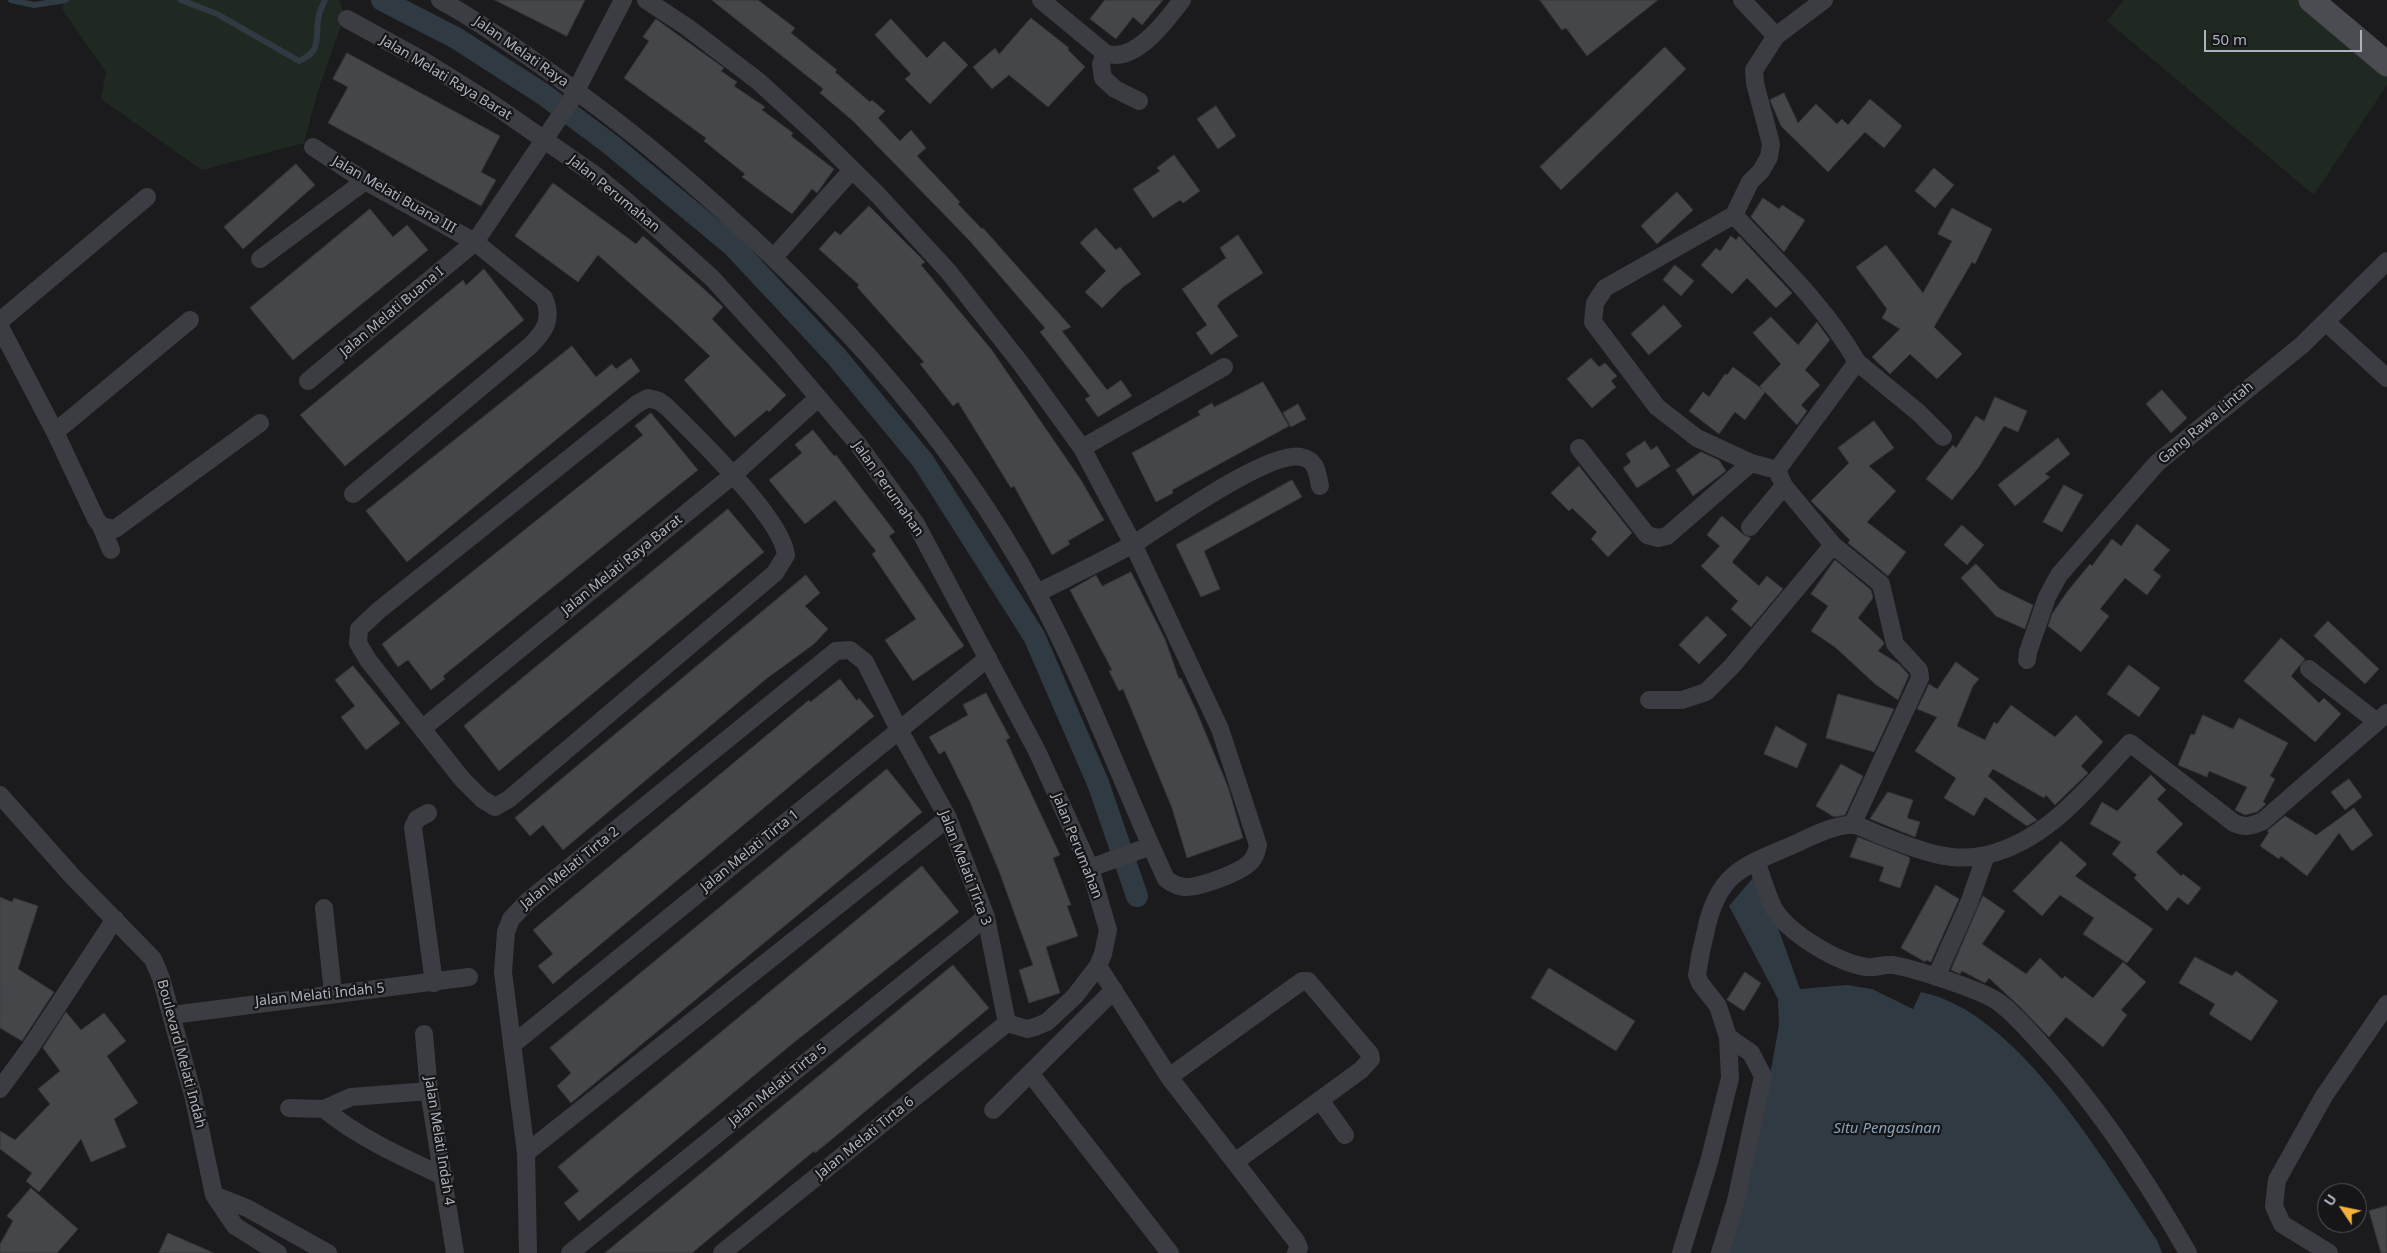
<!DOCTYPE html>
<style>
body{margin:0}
#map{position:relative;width:2387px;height:1253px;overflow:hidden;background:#1b1b1d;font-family:"Noto Sans",sans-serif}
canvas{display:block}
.north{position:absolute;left:2317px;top:1183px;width:50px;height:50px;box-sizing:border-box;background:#161618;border:1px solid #52545a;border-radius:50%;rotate:304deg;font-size:14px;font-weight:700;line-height:20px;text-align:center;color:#adb2bd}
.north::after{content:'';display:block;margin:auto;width:18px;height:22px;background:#f5b23b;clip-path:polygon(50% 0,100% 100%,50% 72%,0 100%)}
.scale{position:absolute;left:2204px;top:30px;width:158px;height:22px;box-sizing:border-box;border:2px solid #adb2bd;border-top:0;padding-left:6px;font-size:15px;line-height:18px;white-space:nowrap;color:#adb2bd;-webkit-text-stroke:4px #161618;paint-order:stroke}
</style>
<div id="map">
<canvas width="2387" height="1253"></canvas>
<div class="north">U</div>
<div class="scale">50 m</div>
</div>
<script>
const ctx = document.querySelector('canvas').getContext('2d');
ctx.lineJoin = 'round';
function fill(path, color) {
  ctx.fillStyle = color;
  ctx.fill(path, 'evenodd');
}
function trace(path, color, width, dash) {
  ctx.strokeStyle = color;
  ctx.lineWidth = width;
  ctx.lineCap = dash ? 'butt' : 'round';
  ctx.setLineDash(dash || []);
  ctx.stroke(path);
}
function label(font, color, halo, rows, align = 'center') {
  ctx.font = font + ' "Noto Sans",sans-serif';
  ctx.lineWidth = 4.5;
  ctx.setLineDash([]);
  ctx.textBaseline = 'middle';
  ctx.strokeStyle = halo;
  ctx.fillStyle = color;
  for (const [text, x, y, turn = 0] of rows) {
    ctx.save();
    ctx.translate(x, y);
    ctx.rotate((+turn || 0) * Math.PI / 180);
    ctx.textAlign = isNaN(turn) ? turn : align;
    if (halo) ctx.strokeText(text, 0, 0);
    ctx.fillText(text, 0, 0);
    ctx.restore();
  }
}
const green = new Path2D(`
 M65,0H340L344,17L317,94L304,143L202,170L101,99L106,72L62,9Z
 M2124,0H2312L2387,63V85L2314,195L2107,21Z`);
const water = new Path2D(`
 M1758,872L1800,989L1847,985L1872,989L1913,1009L1921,992C2018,1011 2105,1163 2157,1240L2162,1253H1724L1762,1120L1779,1025L1778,999L1729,906Z`);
const stream = new Path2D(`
 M11,0L34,5L66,0
 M181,0L217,14L299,61C324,50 314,36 319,15C320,10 323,5 325,0`);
const canal = new Path2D(`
 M382,0L456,38L543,94L610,144L732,245L836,356L923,461L1034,636L1098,783L1137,896`);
const building = new Path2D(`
 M495,0H585L567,36Z
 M712,0H758L795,28L791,33L837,70L835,72L870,102L872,100L885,111L878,118L900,141L911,130L926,148L917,156L960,202L958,204L982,229L983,228L1071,327L1062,331L1107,390L1121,380L1132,396L1098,417L1085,399L1090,396L1040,332L1045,328L969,240L853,121L820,93L823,89Z
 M1105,0H1163L1142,25L1133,17L1116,39L1090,19Z
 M1540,0H1658L1587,56L1566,28L1562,30Z
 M1031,18L1069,48L1068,50L1085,67L1048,107L1009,75L992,89L973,67L995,48L999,54Z
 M656,19L724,68L721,71L737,82L734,86L765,107L762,110L793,133L791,136L834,169L817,193L812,189L792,214L742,177L745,174L704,141L706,138L624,78L649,41L643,37Z
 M891,19L927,58L944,41L968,65L930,104L905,79L911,74L875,35Z
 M1665,47L1686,69L1561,190L1540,167Z
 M347,53L500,136L481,172L496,180L481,206L328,123L348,87L333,79Z
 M1784,93L1798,123L1816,104L1837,124L1842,119L1848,125L1870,99L1902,126L1884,148L1865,132L1828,172L1781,126L1770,100Z
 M1216,106L1236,136L1218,149L1197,119Z
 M1174,155L1200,191L1183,203L1180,200L1153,218L1133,189L1160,171L1157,168Z
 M296,164L315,185L243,249L224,227Z
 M1934,168L1954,185L1935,208L1915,191Z
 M553,183L636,244L643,236L704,289L723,307L712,319L786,395L769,412L767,410L735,437L684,380L710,356L674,322L598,255L578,282L515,236Z
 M1677,192L1693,210L1657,244L1641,226Z
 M1763,198L1779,209L1782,205L1805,220L1784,252L1751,217Z
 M869,206L925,262L921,265L991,349L1081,480L1104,520L1068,541L1070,544L1052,555L1014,486L1011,488L958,402L953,406L920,364L924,362L857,287L859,285L819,249L835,231L840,235Z
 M1952,208L1992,229L1975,264L1972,262L1934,327L1962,354L1937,379L1910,354L1890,374L1872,357L1900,329L1882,318L1887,309L1856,267L1886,245L1923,293L1952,241L1938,234Z
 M370,209L393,237L407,225L428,250L293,360L250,308Z
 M1096,228L1116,250L1120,247L1141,274L1123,287L1102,308L1085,292L1106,271L1080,243Z
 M1238,235L1263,273L1221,301L1217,306L1238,336L1211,355L1196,333L1207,325L1182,289L1226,258L1220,248Z
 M1731,236L1736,240L1739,236L1792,293L1776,308L1747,278L1732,294L1701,265L1716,248L1720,251Z
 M1675,265L1694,281L1681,296L1663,280Z
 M484,269L524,320L345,466L300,415L463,280L466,285Z
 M1664,305L1682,326L1649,355L1631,334Z
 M1771,317L1798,345L1817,322L1822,329L1830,340L1805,370L1820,385L1801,405L1807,411L1797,425L1765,392L1745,420L1735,412L1719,434L1689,411L1703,392L1709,397L1725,374L1727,375L1733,367L1762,389L1759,387L1781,364L1753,333Z
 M572,346L596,377L612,364L616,369L631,358L640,371L407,562L366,511Z
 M1591,358L1599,367L1605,363L1617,376L1611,381L1616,387L1592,408L1567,379Z
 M1263,382L1289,426L1172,490L1173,493L1156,502L1132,453L1200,415L1198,411L1212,403L1214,407Z
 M2162,390L2187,418L2171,433L2146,404Z
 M1995,397L2027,411L2018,432L2004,426L1979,467L1952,500L1926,479L1953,445L1956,448L1976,416L1984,421Z
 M1298,404L1306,419L1291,427L1283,413Z
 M651,413L698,470L443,676L445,679L431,690L408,660L398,667L382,644L643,435L635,426Z
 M1874,421L1894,448L1869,466L1896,491L1867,522L1906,552L1888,576L1848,543L1850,540L1811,501L1849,463L1838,448Z
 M813,430L834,456L836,455L895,532L889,536L964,646L913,681L885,640L916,619L872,554L876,551L835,500L805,524L769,480L802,453L795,445Z
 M2058,438L2070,454L2045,474L2050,477L2015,506L1998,485Z
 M1645,441L1651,450L1657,446L1670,466L1637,488L1623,468L1631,462L1626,454Z
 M1701,452L1719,460L1726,471L1693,496L1676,470Z
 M1579,466L1632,533L1608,557L1591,539L1597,532L1572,508L1569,511L1551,493Z
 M1292,480L1302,497L1204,551L1220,589L1201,597L1176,545Z
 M2064,485L2083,495L2062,532L2043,522Z
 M728,509L764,552L499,771L464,726Z
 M1722,516L1744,535L1751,538L1732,562L1759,586L1767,576L1783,589L1751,627L1731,609L1738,601L1701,566L1720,546L1707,535Z
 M2137,524L2170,550L2153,570L2161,576L2147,595L2125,578L2100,609L2109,616L2081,652L2048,626L2052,614L2067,592L2090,564L2092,566L2112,539L2121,546Z
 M1962,525L1984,545L1967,565L1944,545Z
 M1835,560L1871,590L1873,598L1858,618L1883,641L1884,644L1878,651L1899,664L1909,675L1898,700L1875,684L1835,647L1811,631L1828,606L1811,594Z
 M1976,564L2000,589L2033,605L2025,629L1996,616L1961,578Z
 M1131,572L1165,639L1179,679L1181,678L1196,710L1228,787L1243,838L1187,858L1172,808L1123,689L1119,691L1109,671L1112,670L1070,590L1096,575L1102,586Z
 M806,575L820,593L805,606L828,629L814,644L766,679L563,850L543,825L530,836L515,818Z
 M1707,616L1727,635L1699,664L1679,645Z
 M2328,621L2379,669L2365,684L2314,636Z
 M2281,638L2305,659L2291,676L2319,703L2324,698L2341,714L2315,742L2244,681Z
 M1956,662L1979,679L1973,686L1957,726L1985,740L1994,722L1997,724L2011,705L2055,737L2076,715L2103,742L2081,766L2088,773L2055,805L2046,795L2044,798L1993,769L1988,776L2037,820L2027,826L1985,797L1974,816L1944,798L1956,778L1915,751L1937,717L1917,709L1929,684L1937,689Z
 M2129,665L2160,688L2139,717L2107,694Z
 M353,666L400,723L366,750L341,717L355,706L335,680Z
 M840,679L857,701L859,698L874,716L553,984L538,966L553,954L533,930L809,700L810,702Z
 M986,693L1010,738L1006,740L1060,855L1053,858L1071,905L1067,906L1078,936L1046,947L1060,993L1029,1003L1019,970L1033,965L999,871L970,802L945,751L939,754L929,737L968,715L963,705Z
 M1838,694L1894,709L1874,752L1826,738Z
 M2203,715L2233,729L2239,718L2288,743L2270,776L2275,779L2263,802L2266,804L2257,812L2245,815L2235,810L2247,787L2209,771L2207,777L2178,765L2191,734L2194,735Z
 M1776,726L1807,744L1797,768L1764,754Z
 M1841,764L1863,776L1845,815L1834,817L1816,806Z
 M887,769L922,812L571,1103L557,1086L571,1073L550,1048Z
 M2151,775L2166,790L2157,799L2183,824L2156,852L2181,876L2183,874L2201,888L2188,905L2178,897L2167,911L2134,878L2137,875L2112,854L2121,842L2090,824L2102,802L2117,811Z
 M2349,779L2362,797L2345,810L2331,792Z
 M1888,792L1913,800L1907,818L1920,822L1915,837L1870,819Z
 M2354,808L2373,835L2352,851L2339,833L2307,876L2281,856L2279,859L2260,846L2269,832L2267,831L2285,816L2316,835Z
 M1858,837L1909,857L1910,860L1900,888L1879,881L1884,867L1850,857Z
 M2061,841L2087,864L2075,876L2153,929L2127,963L2083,934L2094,918L2060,895L2042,916L2013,891Z
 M922,866L959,912L792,1044L579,1221L564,1203L579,1191L558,1167Z
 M1936,885L1959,899L1931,962L1926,960L1925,962L1901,948Z
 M1983,896L2005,911L1982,944L2026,974L2040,958L2062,979L2065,976L2093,998L2123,962L2146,982L2121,1010L2127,1015L2103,1047L2066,1017L2049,1037L2021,1008L1989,978L1985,983L1962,971L1960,974L1951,970Z
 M0,897L12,902L14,898L38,906L18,969L54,992L22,1041L0,1028Z
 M2195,957L2232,976L2236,971L2278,1001L2251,1041L2209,1014L2215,1004L2179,983Z
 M953,965L989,1008L831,1140L815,1153L814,1151L692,1253H605Z
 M1549,968L1635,1021L1616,1051L1531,998Z
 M1745,972L1761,983L1744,1011L1727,1000Z
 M66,1012L81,1030L104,1013L126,1041L107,1056L138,1103L114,1119L126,1147L91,1162L81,1139L39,1192L26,1181L32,1173L0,1149V1131L15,1140L50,1104L38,1089L60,1071L43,1048Z
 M31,1188L78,1229L57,1253H0V1244L13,1221L7,1216Z
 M2387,1206V1253H2381L2369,1211Z
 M168,1233L214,1253H159Z`);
const street = new Path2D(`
 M440,0C470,16 498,36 526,55C573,88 618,121 662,158C809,282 945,422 1037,593C1080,674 1114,762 1151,846
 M646,0L687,27L758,81L816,134L878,195L948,271L1022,365L1082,448L1133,544L1220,729L1258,845C1257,850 1256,856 1252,860C1244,872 1198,888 1184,887C1177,886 1171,883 1166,879L1151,846L1090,868
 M1041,0L1105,53C1134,65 1166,21 1182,0
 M1742,0L1776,36
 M1824,0L1776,36L1754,70L1755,83L1771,144L1769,157L1761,171L1750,182L1734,215C1777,261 1826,307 1857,362L1777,470L1784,486L1833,545L1881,584L1895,644L1919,670L1920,678L1852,825
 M347,19L422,60L494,105L595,175L624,199L712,278L782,355L857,443L916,524L1037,751L1090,868L1108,930L1103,954L1098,966L1075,996L1047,1022L1035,1027L1027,1029L1007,1023
 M1105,53L1101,64L1103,78L1115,89L1139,101
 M313,147L365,181L475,242L544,298C553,319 545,331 530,346L353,494
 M1734,215L1605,288L1595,303L1593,322L1657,407L1697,438L1751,463L1777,470
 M774,257L852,170
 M260,259L365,181
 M0,321L147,197
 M2327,323L2387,378
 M0,327L55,432L96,519L101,526L115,529L260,423
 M1857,362L1919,413L1943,437
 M308,381L475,242L571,100L623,0
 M648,398L659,401L667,407C696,436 782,518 786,555L775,573L509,799L495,807L482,799L462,779L368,660L358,643L359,629L378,611L637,404Z
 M55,432L190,320
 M1082,448L1224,367
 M1579,448L1647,535L1658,538L1667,536L1751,463
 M101,526L111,550
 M1750,527L1784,486
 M1037,593C1069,577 1103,561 1135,543C1166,524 1269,450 1301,457C1317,460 1317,473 1320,486
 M2027,660L2028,652L2047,597L2059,575L2157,463L2302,345L2387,261
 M2309,669L2377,722
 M1649,700H1682L1706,692L1733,665L1833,545
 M423,728L733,475L818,398
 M0,795L73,877L153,959L161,978L193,1095L214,1195L235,1226L278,1253
 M428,813L417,819L413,827L434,983
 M1756,861C1762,876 1766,893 1773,907C1787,933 1838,963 1867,967C1875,968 1885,964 1893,965C1916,969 1978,989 1997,1001C2013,1012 2027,1029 2040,1043C2098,1105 2146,1179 2188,1253
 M324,908L333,993
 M1098,966L1169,1077L1296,1241L1299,1248L1296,1253
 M1936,977L1969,903L1986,855
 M172,1015L469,977
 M424,1034L429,1091L455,1253
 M512,1045L988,658
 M1030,1073L1170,1253
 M1169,1077L1302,981H1308L1370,1054L1371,1059L1361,1070L1235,1162
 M0,1089L30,1048L115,919
 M1320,1100L1345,1135
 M289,1108L324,1109L351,1097L429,1091
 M324,1109C361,1139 402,1157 445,1177
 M993,1110L1114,990
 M526,1153L948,818
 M214,1195L247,1208L328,1253
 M528,1253L526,1153L503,972L506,932L511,919L528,901L836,651L850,650L865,662L899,730L948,818L986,917L1007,1023
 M570,1253L986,917
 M722,1253L1007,1023
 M1681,1253L1709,1162L1730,1078L1728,1037L1718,1006L1700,983L1697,975C1699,960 1702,945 1706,930C1718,872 1744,866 1795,844C1810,837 1835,824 1852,825C1860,825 1872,832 1880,835C1913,848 1950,864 1986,855C2048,841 2089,786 2130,743L2234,823C2245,828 2252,826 2263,821L2387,713
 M1720,1253L1736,1201L1763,1076L1751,1053L1728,1037
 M2329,1253L2282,1224L2274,1206L2277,1180L2324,1096L2387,1004`);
const secondary = new Path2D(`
 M2311,0L2387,64`);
const streetNames = [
 ["Jalan Melati Raya",521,52,35],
 ["Jalan Melati Raya Barat",446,78,31],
 ["Jalan Perumahan",614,194,39],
 ["Jalan Melati Buana III",394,195,30],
 ["Jalan Melati Buana I",392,312,-40],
 ["Gang Rawa Lintah",2206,423,-40],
 ["Jalan Perumahan",888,489,55],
 ["Jalan Melati Raya Barat",622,565,-39],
 ["Jalan Perumahan",1077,846,68],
 ["Jalan Melati Tirta 1",750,851,-39],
 ["Jalan Melati Tirta 2",570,868,-39],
 ["Jalan Melati Tirta 3",965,868,69],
 ["Jalan Melati Indah 5",320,995,-6],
 ["Boulevard Melati Indah",181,1054,75],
 ["Jalan Melati Tirta 5",778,1085,-39],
 ["Jalan Melati Tirta 6",865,1138,-39],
 ["Jalan Melati Indah 4",439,1141,81]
];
const waterNames = [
 ["Situ Pengasinan",1887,1129]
];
fill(green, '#202921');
fill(water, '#303a42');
trace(stream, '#303a42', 6);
trace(canal, '#303a42', 22);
fill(building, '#45464a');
trace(building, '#353539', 1);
trace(street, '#3c3d42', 18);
trace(secondary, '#4a4c52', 25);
label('14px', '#adb2bd', '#161618', streetNames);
label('italic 15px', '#85a1b7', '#161618', waterNames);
</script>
